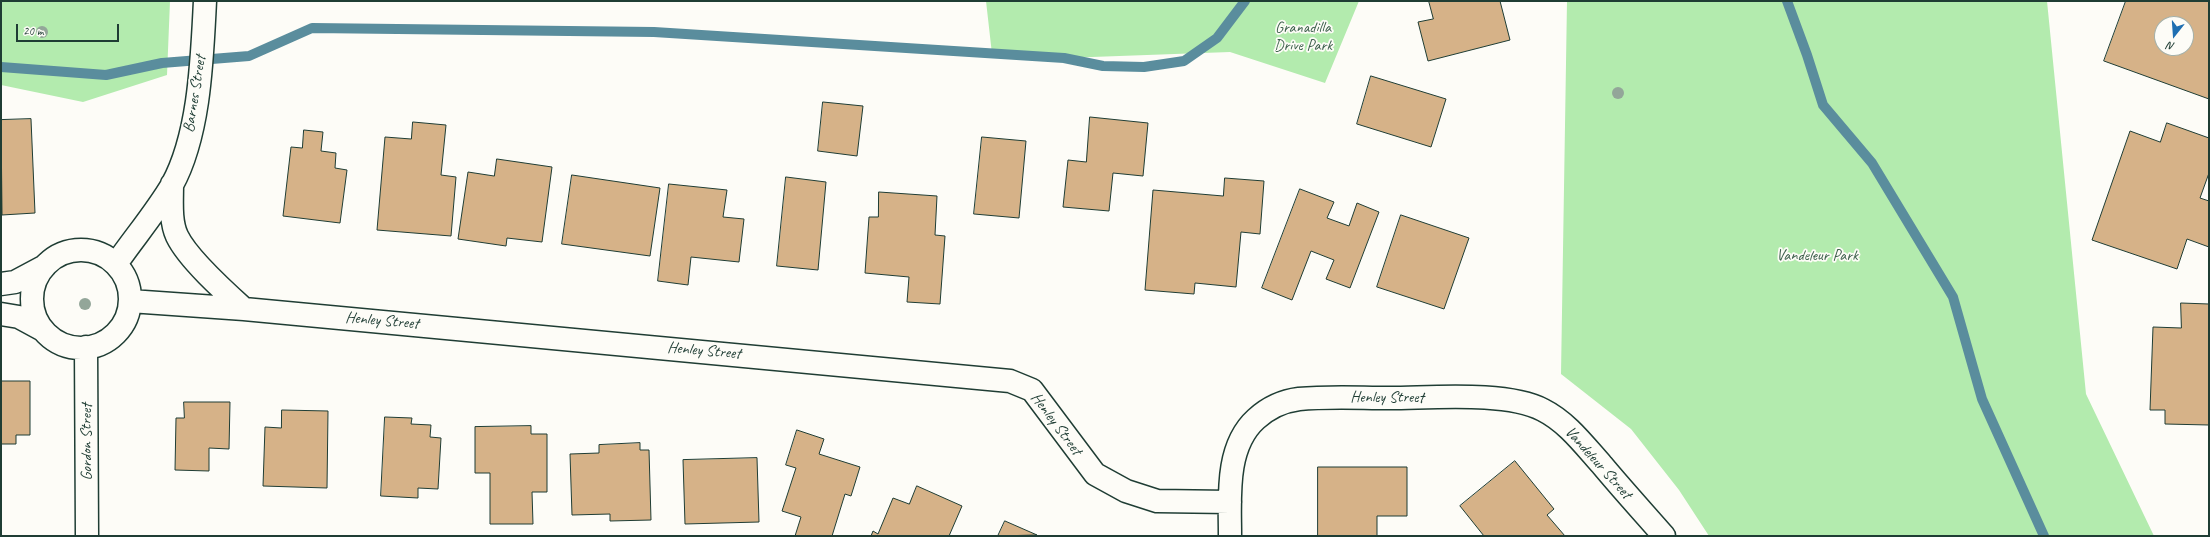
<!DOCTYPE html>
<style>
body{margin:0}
#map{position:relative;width:2210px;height:537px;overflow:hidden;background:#fdfcf7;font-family:Caveat,sans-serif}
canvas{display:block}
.frame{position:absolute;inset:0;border:2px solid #1f3d34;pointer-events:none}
.north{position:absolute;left:2154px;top:16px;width:40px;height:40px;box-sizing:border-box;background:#fdfcf7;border:1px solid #a4b0a9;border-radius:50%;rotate:197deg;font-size:11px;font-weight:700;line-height:16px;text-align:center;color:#1f3d34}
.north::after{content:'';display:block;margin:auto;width:14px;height:18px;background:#1f6fb2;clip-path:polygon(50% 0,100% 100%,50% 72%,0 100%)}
.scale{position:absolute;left:16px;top:24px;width:103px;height:18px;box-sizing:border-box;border:2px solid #1f3d34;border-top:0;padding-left:5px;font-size:12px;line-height:14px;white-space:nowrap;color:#1f3d34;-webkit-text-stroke:3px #fdfcf7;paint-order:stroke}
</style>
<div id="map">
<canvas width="2210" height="537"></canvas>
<div class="frame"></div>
<div class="north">N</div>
<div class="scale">20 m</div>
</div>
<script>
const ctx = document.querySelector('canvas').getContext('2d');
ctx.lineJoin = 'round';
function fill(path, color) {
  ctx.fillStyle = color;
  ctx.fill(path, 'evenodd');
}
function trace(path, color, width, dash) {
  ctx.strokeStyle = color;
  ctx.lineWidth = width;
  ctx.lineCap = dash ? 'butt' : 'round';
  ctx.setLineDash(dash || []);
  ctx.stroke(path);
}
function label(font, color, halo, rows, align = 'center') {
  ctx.font = font + ' Caveat,sans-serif';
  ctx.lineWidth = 3.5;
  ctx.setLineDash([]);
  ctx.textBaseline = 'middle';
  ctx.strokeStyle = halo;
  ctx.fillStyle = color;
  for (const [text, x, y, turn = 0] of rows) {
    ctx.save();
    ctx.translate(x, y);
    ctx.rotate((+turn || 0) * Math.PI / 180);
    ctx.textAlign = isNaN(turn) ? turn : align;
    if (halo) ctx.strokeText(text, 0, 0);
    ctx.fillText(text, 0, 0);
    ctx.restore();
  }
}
const green = new Path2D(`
 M1,1H170L167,75L83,102L1,85Z
 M986,1H1359L1325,83L1230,52L1064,58L992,54Z
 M1567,1H2047L2086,394L2154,536H1709L1679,490L1631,429L1561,374Z`);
const stream = new Path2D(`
 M1787,1L1807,55L1823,105L1872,163L1953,297L1982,399L2044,536
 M1,67L106,75L162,63L249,56L312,28L654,32L1064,58L1103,66L1144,67L1184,61L1217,38L1245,1`);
const building = new Path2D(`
 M1429,1H1500L1510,40L1428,61L1418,22L1433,19Z
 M2126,1H2209V99L2104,61ZM2162,24H2186V48H2162Z
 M1371,76L1446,99L1431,147L1357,124Z
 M823,102L863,106L857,156L818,151Z
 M1090,117L1148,123L1143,176L1113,173L1109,211L1063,207L1068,160L1086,162Z
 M31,119L35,213L2,215L1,120Z
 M413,122L446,125L441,175L456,177L451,236L377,230L385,137L411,139Z
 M2167,123L2209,138V173L2200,198L2209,201V247L2187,239L2177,269L2092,240L2130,131L2160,142Z
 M304,130L323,132L321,151L336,153L335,168L347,170L340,223L283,216L291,147L302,148Z
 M982,137L1026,141L1019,218L974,214Z
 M497,159L552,167L542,242L507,238L506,246L458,239L468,172L494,176Z
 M572,175L660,188L650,256L562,244Z
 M786,177L826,182L818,270L777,266Z
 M1225,178L1264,181L1260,234L1241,232L1236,287L1195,283L1194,294L1145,290L1153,190L1223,196Z
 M669,184L727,190L723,217L744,219L739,262L691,257L688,285L658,281Z
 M1300,189L1334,202L1327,218L1349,226L1357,203L1379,212L1350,288L1326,279L1334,260L1311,251L1292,300L1262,288Z
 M879,192L937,196L935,235L945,236L940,304L907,302L909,277L865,273L869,217H878Z
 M1401,215L1469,238L1444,309L1377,287Z
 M2181,303L2209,304V425L2165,424V410H2150L2153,327L2181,328Z
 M1,381H30V435H16V444H1Z
 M184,402H230L229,449L209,448V471L175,470L176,418H184Z
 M282,410L328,411L327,488L263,486L265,427L281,428Z
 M385,417L412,418L411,424L431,425L430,437L441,438L438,489L418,488V498L381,496Z
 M531,426V434H547V492H532L533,524H490V473H475V427Z
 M797,430L824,439L819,454L860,467L851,496L845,494L832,536H795L801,517L782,511L796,468L786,465Z
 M640,443V450H649L651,520L610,521V514L572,515L570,454L599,453V445Z
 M757,458L759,522L685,524L683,460Z
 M1515,461L1554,509L1547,515L1565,536H1484L1460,506Z
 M1318,467H1407V516H1377V536H1318Z
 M917,486L962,506L949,536H871L873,531L878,534L893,498L909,504Z
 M1005,521L1037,535L998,536Z`);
const minor = new Path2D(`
 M172,184C172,201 170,221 177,236C188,259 225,292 244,309
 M32 299a49 49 0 1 1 98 0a49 49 0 1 1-98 0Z
 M116,264C134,238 156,212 172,185C200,134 202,58 205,1
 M1,284L15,282L45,266
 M130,301L244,309L1010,381L1032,390L1095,474L1126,491L1157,501L1230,502
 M1,314L19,317L43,330
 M86,347L87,536
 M1230,536C1230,498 1225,447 1256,419C1268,408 1283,401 1299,399C1329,396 1360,398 1390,398C1431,398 1507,391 1543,410C1567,422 1584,445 1602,465C1622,489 1643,512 1664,536`);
const trees = [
 [42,32],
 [1618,93],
 [85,304]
];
const parkNames = [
 ["Granadilla",1303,28],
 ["Drive Park",1303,46],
 ["Vandeleur Park",1817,256]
];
const streetNames = [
 ["Barnes Street",195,94,-81],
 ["Henley Street",382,321,5],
 ["Henley Street",704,351,5],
 ["Henley Street",1387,398],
 ["Henley Street",1056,424,53],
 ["Gordon Street",87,442,-90],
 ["Vandeleur Street",1598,463,48]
];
fill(green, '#b3ebae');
trace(stream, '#5a8d9d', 10);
fill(building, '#d6b288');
trace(building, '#1f3d34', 1);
trace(minor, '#1f3d34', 25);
trace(minor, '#fdfcf7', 22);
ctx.fillStyle = '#93a699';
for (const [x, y] of trees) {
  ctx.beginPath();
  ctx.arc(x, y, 6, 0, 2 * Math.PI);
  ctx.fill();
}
label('16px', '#3d604c', '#fdfcf7', parkNames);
label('16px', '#1f3d34', '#fdfcf7', streetNames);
</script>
